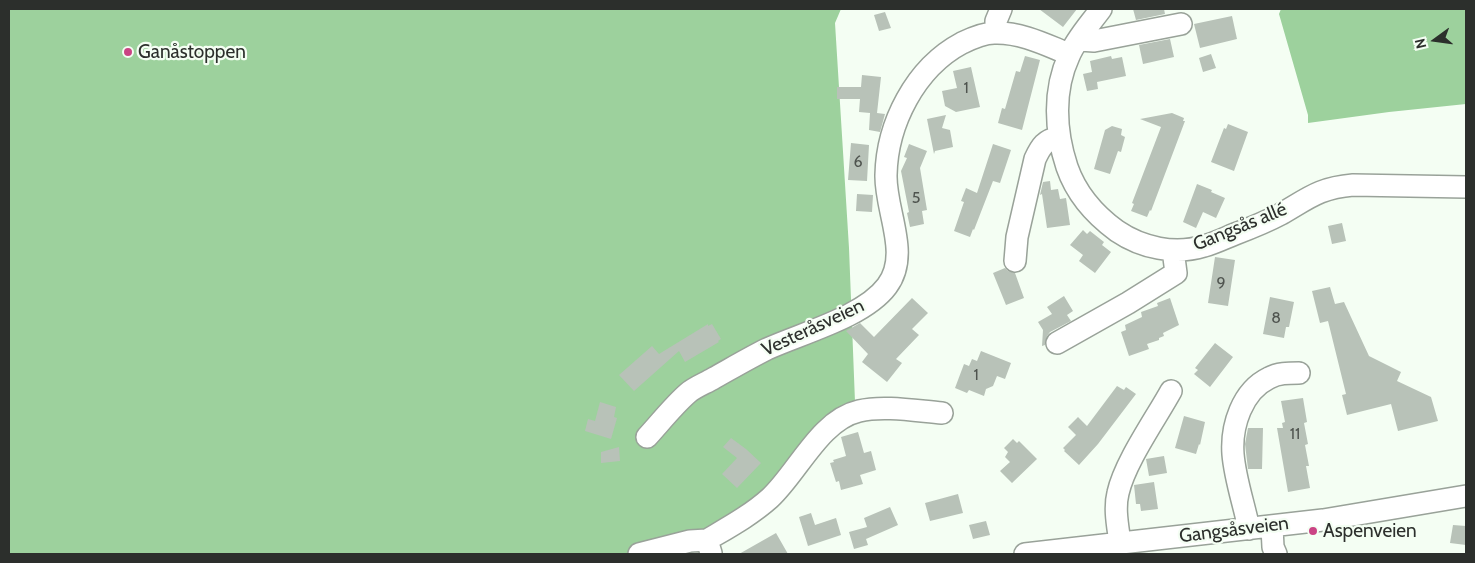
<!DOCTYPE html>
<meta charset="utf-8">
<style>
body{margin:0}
#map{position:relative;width:1475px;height:563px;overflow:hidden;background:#f4fef3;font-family:Cabin,sans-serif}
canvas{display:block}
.frame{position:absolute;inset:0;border:10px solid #2c2f2c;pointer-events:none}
.north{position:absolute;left:1410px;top:15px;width:50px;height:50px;-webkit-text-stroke:4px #f4fef3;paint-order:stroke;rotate:256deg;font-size:14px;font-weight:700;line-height:20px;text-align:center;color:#2c2f2c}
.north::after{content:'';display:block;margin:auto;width:18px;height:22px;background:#2c2f2c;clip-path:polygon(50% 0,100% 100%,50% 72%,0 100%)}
</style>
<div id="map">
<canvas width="1475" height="563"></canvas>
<div class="frame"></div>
<div class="north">N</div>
</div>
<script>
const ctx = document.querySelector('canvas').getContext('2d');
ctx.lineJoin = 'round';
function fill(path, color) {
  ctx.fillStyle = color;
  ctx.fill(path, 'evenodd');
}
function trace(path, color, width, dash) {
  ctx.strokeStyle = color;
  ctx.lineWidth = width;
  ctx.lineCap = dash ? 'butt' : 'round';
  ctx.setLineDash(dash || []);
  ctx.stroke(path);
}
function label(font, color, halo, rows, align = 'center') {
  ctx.font = font + ' Cabin,sans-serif';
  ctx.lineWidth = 4.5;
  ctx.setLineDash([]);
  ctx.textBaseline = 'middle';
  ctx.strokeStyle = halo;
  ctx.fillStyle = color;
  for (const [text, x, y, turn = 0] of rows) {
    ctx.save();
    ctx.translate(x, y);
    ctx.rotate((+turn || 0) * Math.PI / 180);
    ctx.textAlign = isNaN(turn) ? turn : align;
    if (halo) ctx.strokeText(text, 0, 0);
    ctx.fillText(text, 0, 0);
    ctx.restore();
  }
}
const forest = new Path2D(`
 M9,9H841L835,23L849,248L855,402L751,524L632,554H9Z
 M1281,9H1466V104L1389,112L1308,123V115L1279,14Z`);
const building = new Path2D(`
 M1039,9H1077L1063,27Z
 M1133,9H1164L1165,14L1136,20Z
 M885,12L891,28L879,31L874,15Z
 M1232,16L1237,39L1200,48L1194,24Z
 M1170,39L1174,57L1143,64L1139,45Z
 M1211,54L1216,68L1203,72L1199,58Z
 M1025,56L1040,60L1022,130L998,123L1002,108L1005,109L1016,71L1020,72Z
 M1111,56L1112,59L1122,57L1126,76L1097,82L1098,89L1087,91L1083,74L1092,72L1090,61Z
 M971,67L980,107L956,112L945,106L942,91L957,88L953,71Z
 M862,75L881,77L877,113L885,114L880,132L869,130L870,113L859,112L860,99H837V87H861Z
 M1172,113L1184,118L1183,121H1185L1151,211L1150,210L1147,217L1131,211L1134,204L1132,203L1161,127L1140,119Z
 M946,115L942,128L950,130L953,147L935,151L934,154L927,119Z
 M1228,124L1248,132L1234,171L1211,162L1224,128L1226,129Z
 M1112,126L1122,129L1121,135L1125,137L1121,152L1118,151L1110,174L1094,169L1105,130Z
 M851,143L869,145L867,181L848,180Z
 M909,144L927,151L920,168L927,210L922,211L924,224L910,227L907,213L909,212L901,171L907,158L904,157Z
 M993,144L1011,150L1000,183L993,181L974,230L973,229L970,237L954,231L964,202L961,201L966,188L977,193Z
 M1050,181L1051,190L1058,189L1060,199L1066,198L1070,225L1047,228L1042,194L1040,195L1043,182Z
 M1197,184L1212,190L1211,192L1225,198L1216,218L1203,212L1196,228L1183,222Z
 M857,194L873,195L872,212L856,211Z
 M1342,223L1346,241L1332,244L1328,226Z
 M1083,230L1087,234L1090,231L1104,242L1102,245L1111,252L1095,273L1079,261L1083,255L1070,245Z
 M1215,257L1235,260L1228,306L1208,303Z
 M1005,268L1008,271L1015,273L1024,298L1006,305L993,273Z
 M1330,287L1335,304L1344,302L1369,356L1401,372L1397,381L1431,397L1438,421L1398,431L1391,404L1347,415L1342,395L1346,394L1328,321L1320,323L1312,291Z
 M1064,296L1073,311L1067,315L1071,321L1050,332L1047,336L1045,345L1042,346L1043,330L1038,322L1052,314L1047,307Z
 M1270,297L1294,302L1289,327H1286L1284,338L1263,334Z
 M912,298L928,313L912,329L919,335L896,359L902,363L887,382L862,362L868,354L846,331L860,323L874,337Z
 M1170,298L1179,325L1163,333L1164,336L1159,338V340L1147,344L1149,349L1129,356L1121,332L1126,330L1125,325L1142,317L1141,312L1158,306L1157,303Z
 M708,324V326L712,324L721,339L718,341L719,342L685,362L679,351L634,391L619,375L652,346L659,354Z
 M1215,343L1233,357L1210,387L1194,374L1198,370L1195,368Z
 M981,351L1011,363L1005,379L997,376L993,386L986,389L984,396L969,390L967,393L955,388L964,364L969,366L972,359L977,361Z
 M1117,386L1124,390L1126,387L1136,394L1098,444L1079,465L1064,451L1065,450L1063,448L1076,435L1068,427L1078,417L1087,426Z
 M1303,398L1307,422L1304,423L1308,444L1305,445L1309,466H1306L1310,488L1288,492L1277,428H1283L1282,423L1285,422L1281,401Z
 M600,402L616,407L614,417L617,418L611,439L585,431L588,419L595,421Z
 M1184,416L1205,422L1200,445L1199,444L1196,454L1175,448Z
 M1248,428H1263L1262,469H1248L1245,444Z
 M858,432L864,453L871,451L876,470L860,475L863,484L841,490L839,481L836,482L830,463L834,462L833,460L846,456L841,437Z
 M731,438L746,449L761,463L737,488L722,474L737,458L723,447Z
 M1013,439L1017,443L1019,441L1037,459L1012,483L1000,471L1010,462L1005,457L1008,452L1004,448Z
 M619,447L620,461L601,463V452Z
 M1164,456L1167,473L1149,476L1146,459Z
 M1154,482L1158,509L1141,511L1140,504H1136L1134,485Z
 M958,494L963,513L930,521L925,503Z
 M890,507L898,525L866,539L868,545L854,549L849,532L867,527L864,518Z
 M811,513L815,525L836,518L841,535L808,546L799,517Z
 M986,521L990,535L973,539L969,525Z
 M1453,525L1466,526V545L1450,543Z
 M776,533L788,554H739Z`);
const minor = new Path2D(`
 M1101,9C1090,24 1076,39 1069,56C1053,90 1055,131 1067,167C1076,193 1095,215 1117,231C1142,248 1175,255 1204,246C1215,243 1225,238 1235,234C1251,228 1266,222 1281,214C1309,198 1319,188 1353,185L1466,187
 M996,32V21L1001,9
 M1079,40L1094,41L1181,24
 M1015,261L1017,237L1035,159C1041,146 1045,140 1059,137
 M1057,343L1128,303L1176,273L1173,250
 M647,437C660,423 673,406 688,393C695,387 706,383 714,378C732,368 749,358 767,349C802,333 864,317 887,286C911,254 885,211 886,175C887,124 915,68 962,43C972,38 985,32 997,33C1023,33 1046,45 1069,54
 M1272,527L1273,547L1276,554
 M1249,529C1244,504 1235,479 1233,454C1231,426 1242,391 1269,378C1278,373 1288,373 1299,373
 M707,540C729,527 751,515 770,498C798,472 820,420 859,411C883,405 917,411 942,413
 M1120,543C1118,527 1114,509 1118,493C1125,462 1155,420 1171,391
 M639,554L690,541L707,540L711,553
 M1025,554L1323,520L1466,496`);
const markers = [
 [128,52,5,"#ca4484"],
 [1313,531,5,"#ca4484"]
];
const numberNames = [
 ["1",966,88],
 ["6",858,162],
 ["5",916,198],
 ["9",1221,283],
 ["8",1276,318],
 ["1",976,375],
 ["11",1295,434]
];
const poiNames = [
 ["Ganåstoppen",138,52],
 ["Aspenveien",1323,531]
];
const streetNames = [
 ["Gangsås allé",1240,227,-22],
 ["Vesteråsveien",813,328,-25],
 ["Gangsåsveien",1234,530,-7]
];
fill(forest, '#9dd19d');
fill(building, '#b8c2b8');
trace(minor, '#99a299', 24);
trace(minor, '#fff', 21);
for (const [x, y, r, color] of markers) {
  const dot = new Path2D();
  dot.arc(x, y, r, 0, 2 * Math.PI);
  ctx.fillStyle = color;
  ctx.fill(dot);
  trace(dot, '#f4fef3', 2);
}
label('16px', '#4f544f', null, numberNames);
label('19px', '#2c2f2c', '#f4fef3', poiNames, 'left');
label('19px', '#2c2f2c', '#f4fef3', streetNames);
</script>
